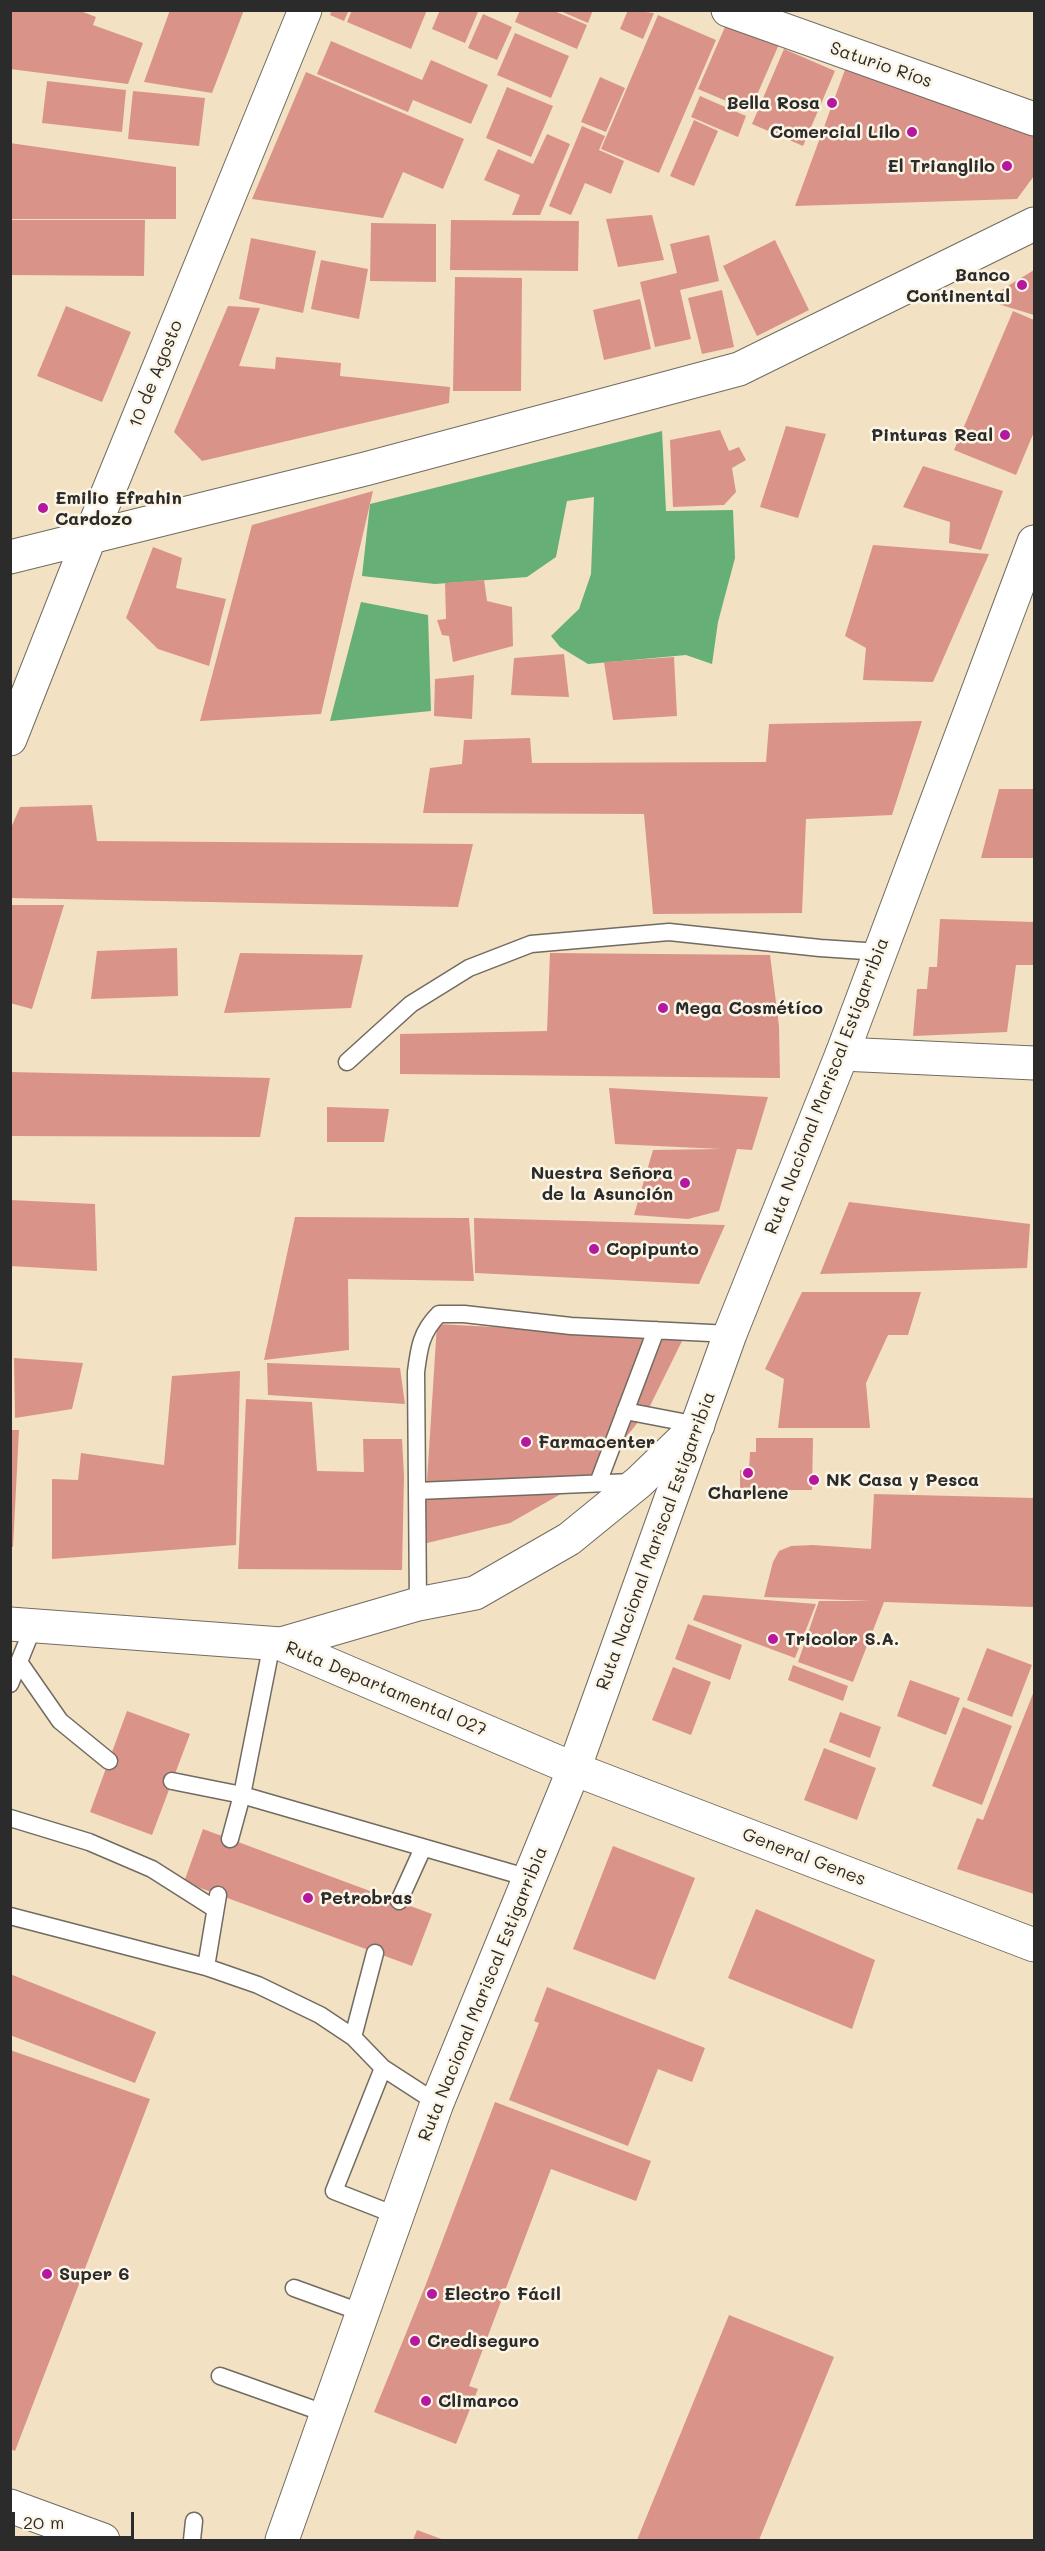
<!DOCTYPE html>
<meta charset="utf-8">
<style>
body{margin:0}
#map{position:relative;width:1045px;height:2551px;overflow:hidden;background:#f3e1c3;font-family:Mali,sans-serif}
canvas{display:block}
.frame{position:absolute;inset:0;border:12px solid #2b2b2b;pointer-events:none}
.scale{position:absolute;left:12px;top:2512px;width:122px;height:27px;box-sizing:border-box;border:3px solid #2b2b2b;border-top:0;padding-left:8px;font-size:18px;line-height:21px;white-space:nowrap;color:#2b2b2b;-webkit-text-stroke:4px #fcf5e5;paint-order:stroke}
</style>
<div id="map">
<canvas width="1045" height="2551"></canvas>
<div class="frame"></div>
<div class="scale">20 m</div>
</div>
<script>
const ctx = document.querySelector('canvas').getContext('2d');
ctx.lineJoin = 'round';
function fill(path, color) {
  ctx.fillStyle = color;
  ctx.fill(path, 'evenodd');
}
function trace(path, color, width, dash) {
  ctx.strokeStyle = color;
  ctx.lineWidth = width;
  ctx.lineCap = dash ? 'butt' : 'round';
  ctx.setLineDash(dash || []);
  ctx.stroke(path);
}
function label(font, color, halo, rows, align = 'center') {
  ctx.font = font + ' Mali,sans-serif';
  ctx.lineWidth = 5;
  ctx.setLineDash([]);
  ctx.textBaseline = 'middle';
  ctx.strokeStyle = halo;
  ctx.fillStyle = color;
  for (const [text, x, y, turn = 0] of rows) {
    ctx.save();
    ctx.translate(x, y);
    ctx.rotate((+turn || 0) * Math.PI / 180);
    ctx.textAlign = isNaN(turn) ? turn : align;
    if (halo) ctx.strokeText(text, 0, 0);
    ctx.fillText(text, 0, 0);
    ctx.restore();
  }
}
const forest = new Path2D(`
 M662,431L666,511L733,510L735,558L718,622L712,664L686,655L588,664L560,647L551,636L579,609L591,574L594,497L567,501L556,557L527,577L435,584L362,576L370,504Z
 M361,602L428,615L431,711L330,721Z`);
const building = new Path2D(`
 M10,10H78L96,17L93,25L143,43L128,84L10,69Z
 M170,10H244L212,93L144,82Z
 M332,10H349L344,21L330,15Z
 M352,10H427L411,49L347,22Z
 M440,10L478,12L465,43L432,29Z
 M520,10H552L587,25L577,49L515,22Z
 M558,10H593L588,23Z
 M628,10L654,13L643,39L620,29Z
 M483,14L512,27L497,60L468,48Z
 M658,15L716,40L659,173L601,149Z
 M728,20L780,42L750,111L698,89Z
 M515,33L569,56L551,98L497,75Z
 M331,41L422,80L431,60L488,85L471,124L413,100L408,112L317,74Z
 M784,49L835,71L803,146L752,124Z
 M846,67L1034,136V176L1017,199L795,206Z
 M306,72L464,139L443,189L403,172L383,218L252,199Z
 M600,77L625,88L606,132L581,122Z
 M47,81L126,90L122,132L42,123Z
 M507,87L553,106L531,157L486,138Z
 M133,91L205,98L199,146L128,139Z
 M700,96L746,116L738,137L691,117Z
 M694,120L718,131L694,186L670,176Z
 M582,126L605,136L599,150L624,161L611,194L585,183L571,215L549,206Z
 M547,134L570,144L540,215H512L520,195L484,180L498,149L533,164Z
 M10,143L176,167V219H10Z
 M652,215L664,260L618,267L606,219Z
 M10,220H145L144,276L10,275Z
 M451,220L579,221L578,271L450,270Z
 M371,223L436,224V282L370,281Z
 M709,235L719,281L680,290L691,339L655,347L640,282L677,273L670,244Z
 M251,238L316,251L303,313L239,299Z
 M775,240L809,310L757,336L723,266Z
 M321,260L368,269L359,319L311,309Z
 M1034,270V315L985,300Z
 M455,277L522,278L521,391H453Z
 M722,290L734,347L702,354L688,298Z
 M640,299L651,349L604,360L593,310Z
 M66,306L131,332L102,402L37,376Z
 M228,306L260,308L239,366L275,369L276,357L341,363L340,376L450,387L449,403L202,461L174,432Z
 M1013,311L1034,320V432L1016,475L954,450Z
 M786,426L826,434L798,518L760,507Z
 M720,430L729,451L739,447L746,460L732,468L736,492L724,505L673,507L670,440Z
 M923,466L1003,491L981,550L949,543L950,522L903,507Z
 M373,491L321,714L200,721L252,525Z
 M873,545L989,554L933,682L863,680L866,648L845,636Z
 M153,547L182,558L176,588L226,599L209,666L158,649L126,618Z
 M484,580L487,601L512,607L513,646L453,662L449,636L442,635L437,620L446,619L445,583Z
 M564,654L569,697L511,695L514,658Z
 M674,657L677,716L613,720L604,662Z
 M474,675L472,719L434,716L435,679Z
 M922,721L892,815L806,819L802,913L653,914L644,814L423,813L430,768L462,764L464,740L530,738L532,763L766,762L769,724Z
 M999,789H1034V858H981Z
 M92,805L97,841L473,844L458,907L10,898V830L20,807Z
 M10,905H64L32,1009L10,1003Z
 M940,919L1034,922V965H1016L1007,1032L913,1036L917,989H927L929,967H937Z
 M177,948L178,996L91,999L97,951Z
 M240,953L363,955L351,1008L224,1013Z
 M550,953L770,955L779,1026L780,1078L400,1074V1034L547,1031Z
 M10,1072L270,1078L260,1137L10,1136Z
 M609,1088L768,1097L752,1150L737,1149L719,1211L688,1219L634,1215L653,1150L721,1149L615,1144Z
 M327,1107L389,1109L384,1142H327Z
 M10,1200L95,1204L97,1271L10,1266Z
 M849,1202L1030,1224L1027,1268L820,1274Z
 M295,1217L469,1218L474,1281L348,1279L349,1350L264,1360Z
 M474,1218L725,1225L699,1284L475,1273Z
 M802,1292H921L908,1335H888L866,1383L870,1428H778L784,1379L765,1369Z
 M437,1324L684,1337L648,1410L596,1474L510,1523L423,1544Z
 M14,1358L83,1363L72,1409L15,1418Z
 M267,1363L400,1368L405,1404L268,1395Z
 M240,1371L236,1545L52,1559V1479L78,1480L81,1453L164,1465L172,1376Z
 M246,1399L312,1402L317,1471L364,1472L363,1439H402L404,1476L402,1570L238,1569Z
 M10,1430H19L13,1547H10Z
 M756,1438H813L812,1490H740V1470H749L750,1452H756Z
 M874,1494L1034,1498V1607L884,1602L853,1682L798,1662L819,1601H871L764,1597L773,1562L779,1551L791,1546L813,1545L871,1549Z
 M703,1595L816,1604L795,1658L693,1620Z
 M688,1624L742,1645L730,1680L675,1659Z
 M987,1648L1032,1665L1012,1717L967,1700Z
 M793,1665L848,1686L843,1701L788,1680Z
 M673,1667L711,1682L691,1735L652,1720Z
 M910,1680L960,1698L946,1735L897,1716Z
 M1034,1691V1894L957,1869L977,1818L983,1820Z
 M963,1707L1012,1726L982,1805L932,1786Z
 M127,1711L190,1734L152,1835L90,1812Z
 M840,1712L881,1727L870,1758L829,1742Z
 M824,1748L876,1768L857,1820L804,1800Z
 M203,1829L432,1914L412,1966L184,1882Z
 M613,1846L695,1878L655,1980L573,1949Z
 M756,1909L875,1960L852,2029L728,1978Z
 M10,1974L156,2032L135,2083L10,2035Z
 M547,1987L705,2048L692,2082L658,2069L628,2146L509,2100L539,2023L534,2021Z
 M10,2050L150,2099L15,2451L10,2449Z
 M495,2102L651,2161L636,2201L551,2169L469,2386L478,2389L456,2444L374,2412L426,2284Z
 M729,2315L834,2357L759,2540H637Z
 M417,2530L444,2540H413Z`);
const service = new Path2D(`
 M347,1062L411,1004L469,968L531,944L669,932L820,948L880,952
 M625,1411L698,1425
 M598,1483L656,1330
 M417,1491L632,1482
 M418,1604L416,1372C419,1348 421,1332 439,1314H464L571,1326L730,1334
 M19,1662L60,1721L109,1761
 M10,1684L34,1625
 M172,1781L242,1795L529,1878
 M10,1818L89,1842L152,1869L215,1909
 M230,1839L242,1795L272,1643
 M399,1901L423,1848
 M10,1916L206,1967L258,1985L320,2015L353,2037L383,2068L437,2103
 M206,1967L218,1895
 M353,2037L375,1953
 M383,2068L334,2191L398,2216
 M294,2288L363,2313
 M220,2376L327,2414
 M192,2540L194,2521`);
const minor = new Path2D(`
 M10,557L365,469L739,369L1034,224
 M10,739L89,539L305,10
 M842,1054L1034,1063
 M10,2506L103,2540`);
const primary = new Path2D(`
 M728,10L1034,119
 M10,1624L281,1644L574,1769L1034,1945
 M281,1644L418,1604L475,1593L569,1539L639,1482L698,1425`);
const trunk = new Path2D(`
 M282,2540L437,2103L574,1769L730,1334L842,1054L1034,542`);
const markers = [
 [832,103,6,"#b5179e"],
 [912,132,6,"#b5179e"],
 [1007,166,6,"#b5179e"],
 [1022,285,6,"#b5179e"],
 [1005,435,6,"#b5179e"],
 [43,508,6,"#b5179e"],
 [663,1008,6,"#b5179e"],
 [685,1183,6,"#b5179e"],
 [594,1249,6,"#b5179e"],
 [526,1442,6,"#b5179e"],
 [748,1473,6,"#b5179e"],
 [814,1480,6,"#b5179e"],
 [773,1639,6,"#b5179e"],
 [308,1898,6,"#b5179e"],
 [47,2274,6,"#b5179e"],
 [432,2294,6,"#b5179e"],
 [415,2341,6,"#b5179e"],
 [426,2401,6,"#b5179e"]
];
const streetNames = [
 ["Saturio Ríos",881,65,19],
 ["10 de Agosto",156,374,-68],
 ["Ruta Nacional Mariscal Estigarribia",827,1086,-69],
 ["Ruta Nacional Mariscal Estigarribia",656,1541,-70],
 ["Ruta Departamental 027",386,1689,23],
 ["General Genes",804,1857,21],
 ["Ruta Nacional Mariscal Estigarribia",483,1994,-68]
];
const poiNames = [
 ["Bella Rosa",820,103,"right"],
 ["Comercial Lilo",900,132,"right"],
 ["El Trianglilo",995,166,"right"],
 ["Banco",1010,275,"right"],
 ["Continental",1010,296,"right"],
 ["Pinturas Real",993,435,"right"],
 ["Emilio Efrahin",55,498],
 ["Cardozo",55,519],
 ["Mega Cosmétíco",675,1008],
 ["Nuestra Señora",673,1173,"right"],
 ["de la Asunción",673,1194,"right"],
 ["Copipunto",606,1249],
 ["Farmacenter",538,1442],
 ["NK Casa y Pesca",826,1480],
 ["Charlene",748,1493,"center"],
 ["Tricolor S.A.",785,1639],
 ["Petrobras",320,1898],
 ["Super 6",59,2274],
 ["Electro Fácil",444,2294],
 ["Crediseguro",427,2341],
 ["Climarco",438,2401]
];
fill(forest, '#66af76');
fill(building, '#da9389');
trace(service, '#716b60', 19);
trace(minor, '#716b60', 35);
trace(primary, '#716b60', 35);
trace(trunk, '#716b60', 35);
trace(service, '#fff', 16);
trace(minor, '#fff', 33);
trace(primary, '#fff', 33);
trace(trunk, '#fff', 33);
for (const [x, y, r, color] of markers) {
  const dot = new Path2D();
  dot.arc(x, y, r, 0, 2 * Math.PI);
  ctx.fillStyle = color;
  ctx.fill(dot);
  trace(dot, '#fcf5e5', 2);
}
label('18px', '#2b2b2b', '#fcf5e5', streetNames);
label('bold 18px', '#2b2b2b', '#fcf5e5', poiNames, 'left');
</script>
